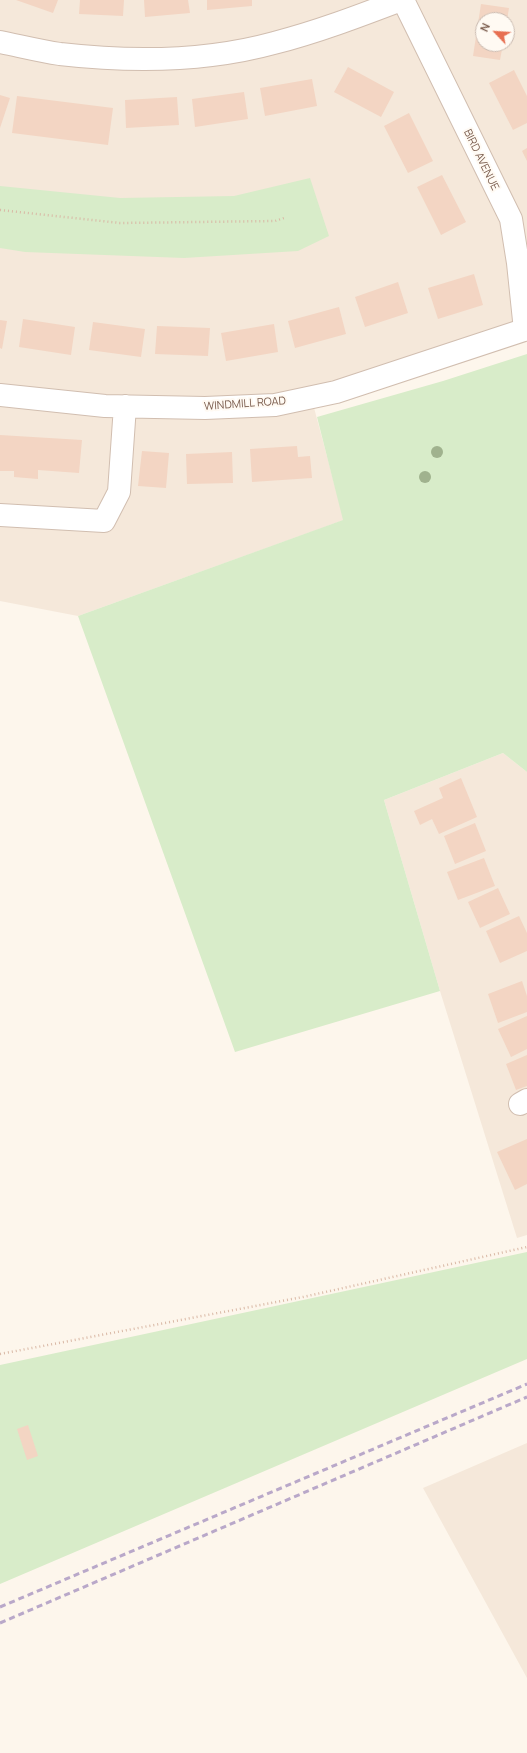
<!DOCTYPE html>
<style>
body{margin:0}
#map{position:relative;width:527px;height:1753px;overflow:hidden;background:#fdf6ec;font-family:Manrope,sans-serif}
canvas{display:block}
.north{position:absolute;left:475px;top:12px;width:40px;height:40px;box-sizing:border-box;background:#fffaf3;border:1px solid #cabbb1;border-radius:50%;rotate:295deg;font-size:11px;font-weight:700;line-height:16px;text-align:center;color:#7a5c4d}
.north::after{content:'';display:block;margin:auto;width:14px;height:18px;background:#e76f51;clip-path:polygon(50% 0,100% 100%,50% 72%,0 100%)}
</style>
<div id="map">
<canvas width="527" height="1753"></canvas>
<div class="north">N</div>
</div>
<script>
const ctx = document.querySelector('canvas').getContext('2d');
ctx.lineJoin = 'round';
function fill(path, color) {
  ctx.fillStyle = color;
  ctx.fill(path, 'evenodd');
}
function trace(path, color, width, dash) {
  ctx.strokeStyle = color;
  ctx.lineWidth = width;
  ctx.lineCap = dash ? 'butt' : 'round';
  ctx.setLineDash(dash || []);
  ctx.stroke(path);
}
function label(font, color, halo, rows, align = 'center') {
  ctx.font = font + ' Manrope,sans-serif';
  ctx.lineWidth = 4;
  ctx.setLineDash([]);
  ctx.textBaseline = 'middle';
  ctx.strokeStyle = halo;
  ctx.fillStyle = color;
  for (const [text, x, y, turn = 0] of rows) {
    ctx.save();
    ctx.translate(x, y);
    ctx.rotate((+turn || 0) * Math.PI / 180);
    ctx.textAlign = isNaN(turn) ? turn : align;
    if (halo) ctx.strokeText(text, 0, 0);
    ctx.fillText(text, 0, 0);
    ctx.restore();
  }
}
const residential = new Path2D(`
 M0,0H527V319L309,389L344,520L78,616L0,601ZM483,20H507V44H483Z
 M503,753L527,772V1235L517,1238L440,991L384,800Z
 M527,1443V1678L423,1488Z`);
const green = new Path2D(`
 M310,178L329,236L298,251L184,258L25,252L0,248V186L120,198L234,196Z
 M527,354V772L503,753L384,800L440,991L235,1052L78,616L343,520L317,417L443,381Z
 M527,1252V1359L0,1584V1365Z`);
const building = new Path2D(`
 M16,0H58L53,13Z
 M80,0H124L123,16L79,14Z
 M144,0H188L190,13L145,17Z
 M207,0H252V6L207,10Z
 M481,4L509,8L507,20H483V44H503L500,60L473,56Z
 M348,67L394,92L381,117L334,92Z
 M514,70L527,96V123L513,130L489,83Z
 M312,79L317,106L265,116L260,88Z
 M244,92L248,119L195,127L192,99Z
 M0,95L10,98L0,128Z
 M17,96L113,108L108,145L12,133Z
 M177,97L179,125L126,128L125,100Z
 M409,113L433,161L408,173L384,126Z
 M527,148V161L522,151Z
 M442,175L466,222L441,235L417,187Z
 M474,274L483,305L438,319L428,288Z
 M398,282L408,313L365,327L355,297Z
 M339,307L346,334L295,348L288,321Z
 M23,319L75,327L71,355L19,347Z
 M0,320L7,321L2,349L0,348Z
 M93,322L145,329L141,357L89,350Z
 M274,324L278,352L226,361L221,333Z
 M157,326L210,328L208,356L155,354Z
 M0,435L82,440L79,473L38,470V479L14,477V471H0Z
 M297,446L298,457L310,456L312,478L252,482L250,449Z
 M142,451L169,453L166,488L138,486Z
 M232,452L233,483L187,484L186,454Z
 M461,778L477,817L439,834L432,819L420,825L414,811L443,798L439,788Z
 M475,823L486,851L455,864L444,836Z
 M484,858L495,886L458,900L447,872Z
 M498,888L510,914L480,928L468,902Z
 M519,916L527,933V951L500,963L486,931Z
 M522,981L527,996V1012L498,1023L488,994Z
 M527,1016V1049L511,1057L498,1029Z
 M527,1055V1086L516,1090L506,1064Z
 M527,1139V1184L515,1190L497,1152Z
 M28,1425L38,1456L27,1460L17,1429Z`);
const path = new Path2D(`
 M0,210L120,223L275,221L284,218
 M0,1354L303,1297L527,1247`);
const minor = new Path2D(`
 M403,0L511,219L518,263L525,330
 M0,42C20,46 40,51 60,54C130,62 205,62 274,43C317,32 359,16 401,0
 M0,395L105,406L205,408L275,405L336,392L527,329
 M0,515L104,521L119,492L125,406
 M520,1104L527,1100`);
const rail = new Path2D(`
 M0,1607L527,1384
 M0,1623L527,1397`);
const trees = [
 [437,452],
 [425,477]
];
const streetNames = [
 ["BIRD AVENUE",481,160,64],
 ["WINDMILL ROAD",245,404,-4]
];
fill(residential, '#f5e8da');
fill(green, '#d8ecc9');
fill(building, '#f3d5c3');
trace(minor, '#d1beb0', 24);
trace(path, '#d9b8a5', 2.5, [1, 3]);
trace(minor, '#fff', 22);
trace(rail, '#b9a8c9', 3, [6, 4]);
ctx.fillStyle = '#a0b28e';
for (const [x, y] of trees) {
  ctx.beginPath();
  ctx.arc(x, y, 6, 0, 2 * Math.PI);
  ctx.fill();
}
label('11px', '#7a5c4d', '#fffaf3', streetNames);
</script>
